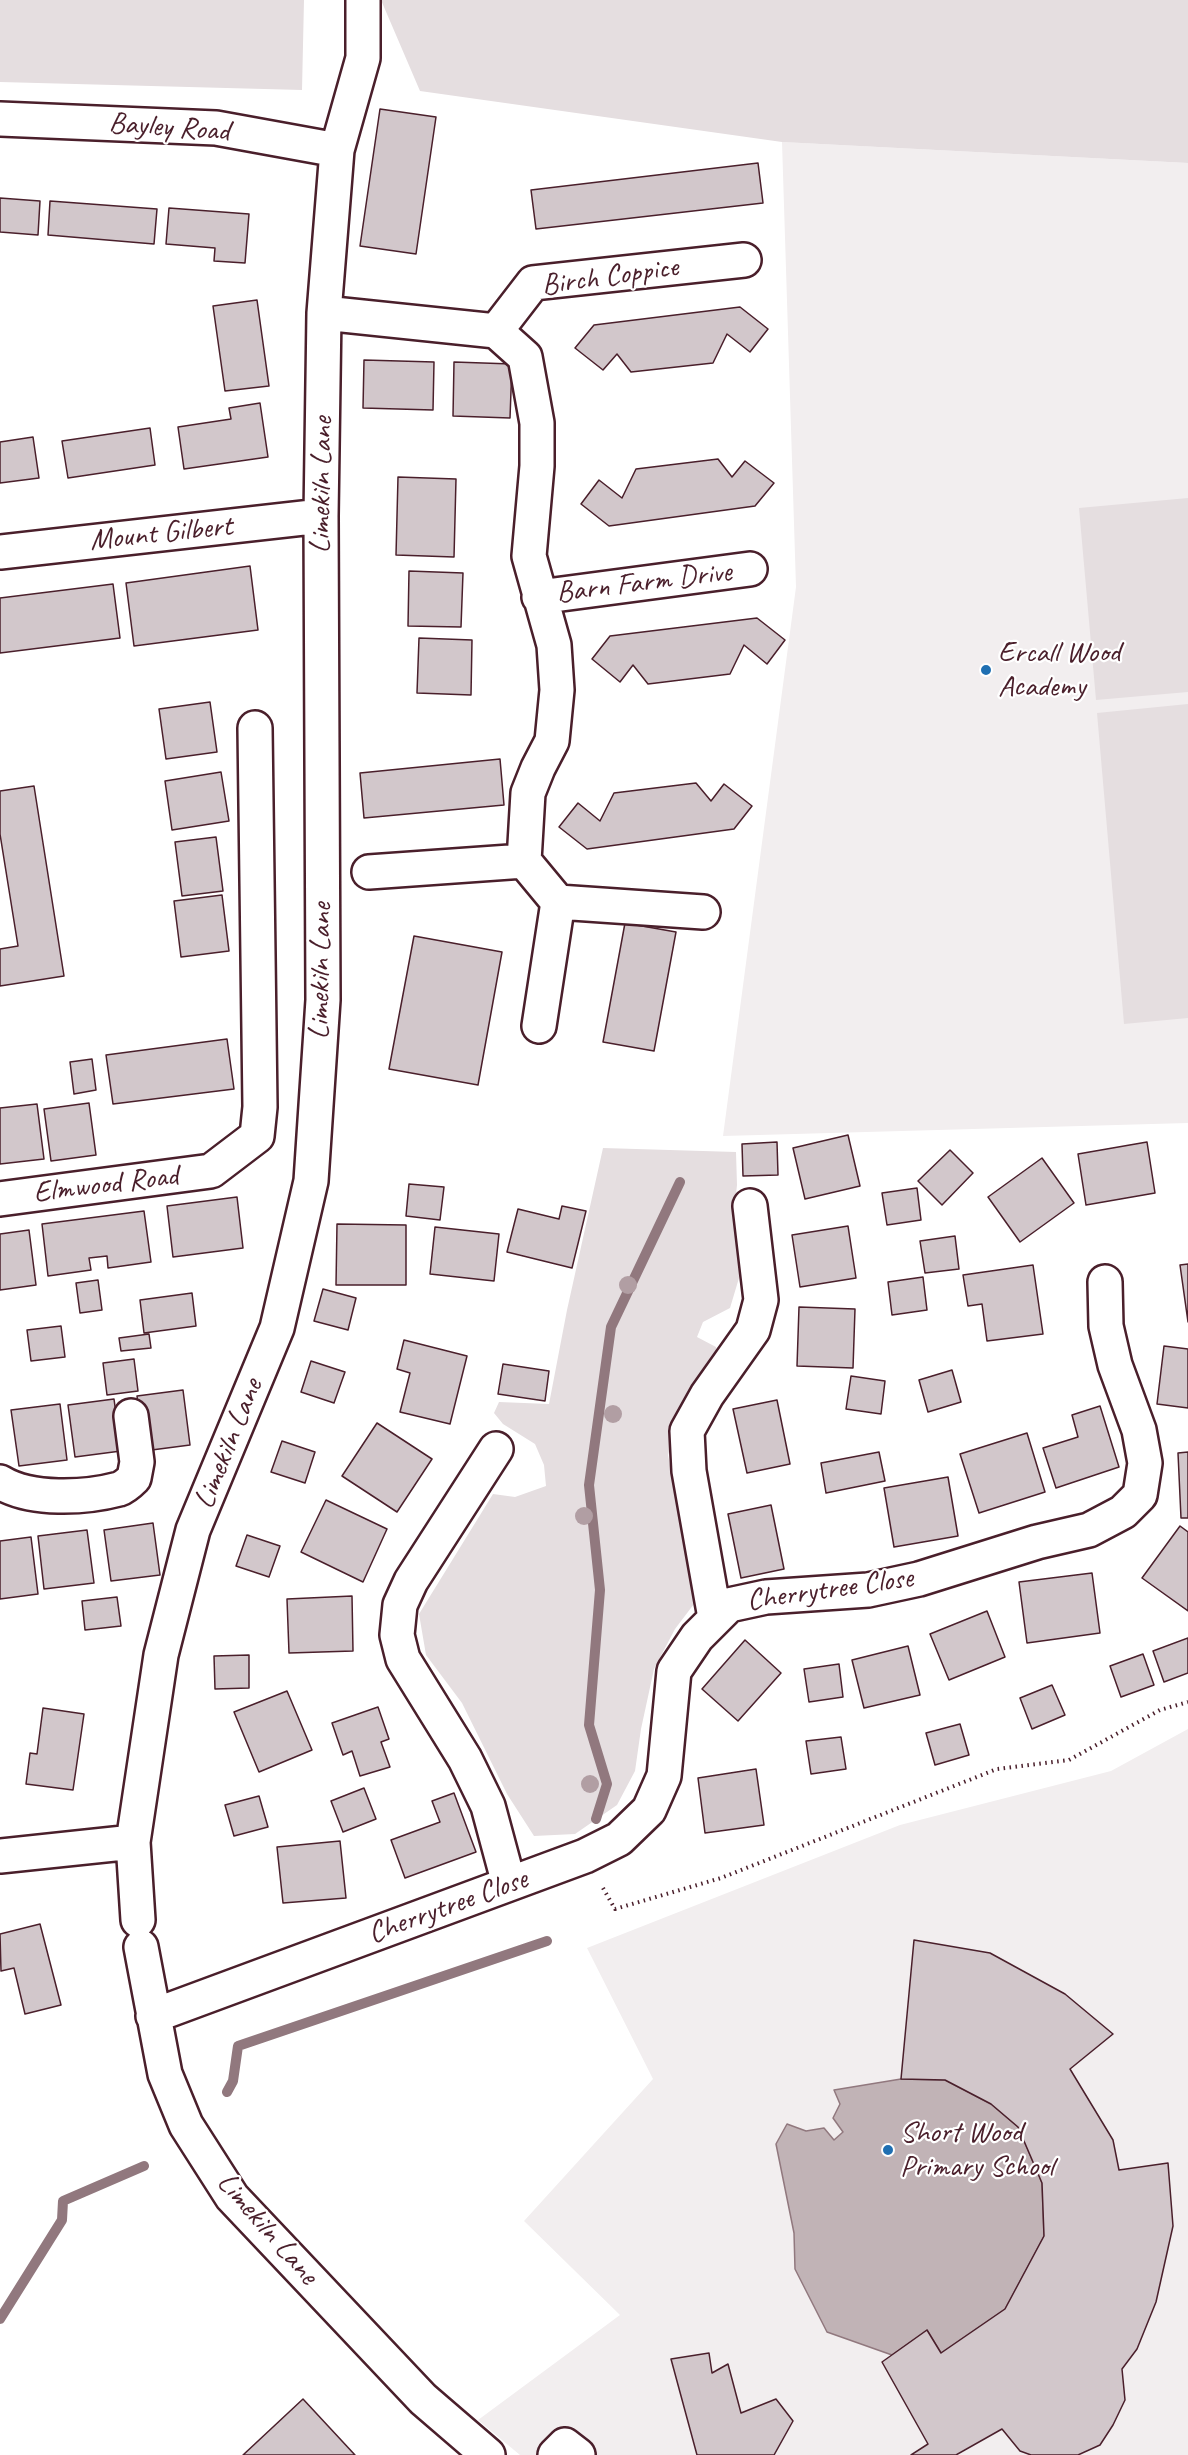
<!DOCTYPE html>
<style>
body{margin:0}
canvas{display:block;background:#fff}
</style>
<canvas width="1188" height="2455"></canvas>
<script>
const ctx = document.querySelector('canvas').getContext('2d');
ctx.lineJoin = 'round';
function fill(path, color) {
  ctx.fillStyle = color;
  ctx.fill(path, 'evenodd');
}
function trace(path, color, width, dash) {
  ctx.strokeStyle = color;
  ctx.lineWidth = width;
  ctx.lineCap = dash ? 'butt' : 'round';
  ctx.setLineDash(dash || []);
  ctx.stroke(path);
}
function label(font, color, halo, rows, align = 'center') {
  ctx.font = font + ' Caveat,sans-serif';
  ctx.lineWidth = 4.5;
  ctx.setLineDash([]);
  ctx.textBaseline = 'middle';
  ctx.strokeStyle = halo;
  ctx.fillStyle = color;
  for (const [text, x, y, turn = 0] of rows) {
    ctx.save();
    ctx.translate(x, y);
    ctx.rotate((+turn || 0) * Math.PI / 180);
    ctx.textAlign = isNaN(turn) ? turn : align;
    if (halo) ctx.strokeText(text, 0, 0);
    ctx.fillText(text, 0, 0);
    ctx.restore();
  }
}
const built = new Path2D(`
 M782,142L1188,163V1123L723,1136L796,587Z
 M1188,1729V2455H520L478,2420L620,2315L524,2221L653,2079L587,1948L900,1825L1111,1771Z`);
const green = new Path2D(`
 M0,0H304L302,90L0,82Z
 M381,0H1188V163L782,142L420,91Z
 M1188,498V692L1096,700L1079,508Z
 M1188,704V1018L1124,1024L1097,713Z
 M603,1148L736,1152L737,1185L733,1222L740,1247L742,1268L730,1308L703,1322L697,1337L716,1347L719,1362L679,1418L668,1455L697,1600L675,1629L654,1669L641,1729L635,1771L617,1805L575,1834L534,1836L507,1794L462,1703L426,1655L419,1614L493,1494L515,1497L546,1486L544,1465L535,1444L503,1424L494,1413L499,1402L549,1404L567,1310Z`);
const water = new Path2D(`
 M901,2079L945,2080L991,2104L1018,2127L1042,2183L1044,2236L1005,2309L941,2353L927,2330L892,2355L827,2332L795,2269L794,2233L776,2144L787,2124L806,2131L824,2128L834,2140L843,2132L833,2118L840,2104L834,2090Z`);
const stream = new Path2D(`
 M596,1819L607,1784L589,1725L600,1590L589,1485L611,1327L680,1182
 M227,2092L233,2081L238,2046L547,1941
 M0,2319L62,2220L63,2201L144,2166`);
const building = new Path2D(`
 M380,109L436,117L416,254L360,246Z
 M758,163L763,203L536,229L531,190Z
 M0,198L40,201L38,235L0,232Z
 M50,201L157,209L154,244L48,235Z
 M169,208L249,214L245,263L214,261L215,248L166,244Z
 M257,300L269,386L225,391L213,306Z
 M740,307L768,329L750,352L727,334L713,363L631,372L617,354L603,370L575,348L594,325Z
 M364,360L434,362L433,410L363,408Z
 M454,362L512,364L510,418L453,416Z
 M260,403L268,457L184,469L178,427L231,419L229,408Z
 M150,428L155,465L68,478L62,441Z
 M33,437L39,478L0,483V442Z
 M718,459L732,477L745,461L774,483L755,506L609,526L581,504L599,480L622,498L636,469Z
 M398,477L456,479L454,557L396,555Z
 M250,566L258,630L134,646L126,583Z
 M409,571L463,573L461,627L408,626Z
 M113,584L120,638L0,653V598Z
 M757,618L785,640L767,664L744,645L730,674L648,684L633,665L620,682L592,659L610,636Z
 M419,638L472,640L471,695L417,693Z
 M210,702L217,752L166,759L159,709Z
 M500,759L504,805L364,818L360,773Z
 M221,772L229,821L172,830L165,781Z
 M696,783L711,801L724,784L752,806L734,829L587,849L559,827L578,803L600,821L614,793Z
 M34,786L64,976L0,986V949L18,946L0,834V791Z
 M216,837L223,891L182,896L175,842Z
 M222,895L229,951L181,957L174,901Z
 M625,923L676,932L654,1051L603,1042Z
 M414,936L502,952L478,1085L389,1069Z
 M227,1039L234,1089L113,1104L106,1055Z
 M92,1059L96,1090L74,1094L70,1062Z
 M89,1103L96,1155L51,1161L44,1109Z
 M37,1104L44,1159L0,1164V1108Z
 M848,1135L860,1186L805,1199L793,1148Z
 M777,1142L778,1175L743,1176L742,1144Z
 M1147,1142L1155,1193L1086,1205L1078,1154Z
 M950,1150L973,1173L942,1205L918,1181Z
 M1042,1158L1074,1203L1020,1242L988,1197Z
 M409,1184L444,1187L440,1220L406,1216Z
 M917,1188L921,1220L887,1225L882,1193Z
 M237,1197L243,1248L173,1257L167,1206Z
 M562,1206L586,1211L572,1268L507,1252L518,1209L559,1219Z
 M144,1211L151,1262L108,1268L107,1256L89,1258L91,1270L48,1276L42,1224Z
 M337,1224L406,1225V1285H336Z
 M848,1226L856,1278L800,1287L792,1235Z
 M435,1227L499,1234L494,1281L430,1274Z
 M29,1230L36,1285L0,1290V1234Z
 M955,1236L959,1269L925,1273L920,1241Z
 M1188,1264V1322L1180,1265Z
 M1033,1265L1043,1334L987,1341L982,1304L968,1306L963,1275Z
 M923,1277L927,1310L892,1315L888,1282Z
 M98,1280L102,1310L80,1313L76,1283Z
 M323,1289L356,1298L348,1330L314,1321Z
 M192,1293L196,1326L144,1333L140,1300Z
 M799,1307L855,1309L853,1368L797,1366Z
 M61,1326L65,1357L31,1361L27,1330Z
 M149,1334L151,1348L121,1351L119,1338Z
 M404,1340L467,1356L450,1424L400,1412L410,1373L397,1369Z
 M1164,1346L1188,1349V1408L1157,1404Z
 M134,1359L138,1391L107,1395L103,1363Z
 M311,1361L345,1372L334,1403L301,1392Z
 M503,1364L549,1371L545,1401L498,1394Z
 M952,1370L961,1402L928,1412L919,1380Z
 M851,1376L885,1381L881,1414L846,1409Z
 M183,1390L190,1445L144,1451L137,1396Z
 M114,1399L121,1451L75,1457L68,1405Z
 M777,1400L790,1464L747,1473L733,1409Z
 M60,1404L67,1460L19,1466L11,1410Z
 M1100,1406L1119,1467L1056,1488L1043,1448L1078,1437L1072,1415Z
 M377,1423L432,1459L397,1512L342,1476Z
 M1027,1433L1045,1492L979,1513L960,1454Z
 M282,1441L315,1452L305,1483L271,1472Z
 M879,1452L885,1481L826,1493L821,1463Z
 M1188,1452V1518H1181L1178,1453Z
 M948,1477L958,1536L894,1547L884,1488Z
 M326,1500L387,1529L363,1582L301,1552Z
 M771,1505L784,1569L741,1578L728,1514Z
 M153,1523L160,1575L111,1581L104,1530Z
 M1180,1526L1188,1532V1611L1142,1578Z
 M87,1530L94,1583L44,1589L38,1536Z
 M247,1535L280,1546L269,1577L236,1566Z
 M31,1537L38,1594L0,1599V1541Z
 M1092,1573L1100,1633L1027,1643L1019,1582Z
 M352,1596L353,1651L289,1653L287,1599Z
 M117,1597L121,1626L85,1630L82,1601Z
 M987,1611L1005,1657L949,1680L930,1634Z
 M1188,1638V1673L1164,1682L1153,1651Z
 M745,1640L781,1673L738,1721L702,1689Z
 M908,1646L920,1695L864,1708L852,1660Z
 M1143,1654L1154,1685L1121,1697L1110,1666Z
 M249,1655V1688L215,1689L214,1656Z
 M839,1664L843,1697L809,1702L804,1669Z
 M1052,1685L1065,1715L1032,1729L1020,1698Z
 M287,1691L312,1750L259,1772L234,1712Z
 M378,1707L389,1739L381,1742L390,1767L360,1776L352,1751L343,1755L332,1723Z
 M43,1708L84,1714L73,1790L26,1784L30,1753L37,1754Z
 M960,1724L969,1755L935,1765L926,1733Z
 M841,1737L846,1769L811,1774L806,1741Z
 M756,1769L764,1825L705,1833L698,1778Z
 M364,1788L376,1819L343,1832L331,1801Z
 M454,1793L476,1852L405,1878L391,1840L440,1822L432,1801Z
 M259,1796L268,1827L234,1836L225,1805Z
 M340,1841L346,1898L283,1903L277,1847Z
 M40,1924L61,2005L25,2014L14,1968L1,1971L0,1934Z
 M914,1940L990,1953L1065,1994L1113,2034L1070,2069L1113,2140L1119,2170L1168,2163L1173,2226L1156,2302L1137,2349L1122,2369L1125,2400L1113,2425L1100,2445L1078,2455H1031L1020,2451L1002,2429L956,2455H911L928,2444L882,2362L927,2330L941,2353L1005,2309L1044,2236L1042,2183L1018,2127L991,2104L945,2080L901,2079Z
 M709,2353L712,2373L728,2364L741,2413L776,2399L793,2421L774,2455H697L671,2359Z
 M303,2399L355,2455H243Z`);
const path = new Path2D(`
 M603,1888L615,1909L721,1878L997,1769L1069,1760L1160,1710L1188,1702`);
const minor = new Path2D(`
 M0,119L216,128L337,150
 M324,313L496,331L525,357L537,423V466L529,556L554,645L557,690L552,741L538,768L528,793L524,861L558,902L539,1026
 M496,331L533,283L744,260
 M0,552L321,516
 M539,597L750,569
 M369,872L524,861
 M558,902L703,912
 M0,1199L211,1171L257,1136L260,1107L255,728
 M496,1449L411,1581L400,1605L397,1635L403,1659L465,1759L488,1806L509,1884
 M0,1482C31,1501 85,1498 119,1489C125,1487 130,1482 134,1478L137,1462L131,1416
 M715,1618L689,1471L687,1431L707,1395L753,1330L761,1300L750,1206
 M0,1856L133,1842
 M138,1920L133,1842L161,1655L193,1530L277,1328L311,1181L323,1000L321,516L324,313L337,150L363,58V0
 M141,1947L165,2074L186,2125L232,2197L423,2399L488,2455
 M153,2016L585,1856L619,1839L649,1810L664,1776L674,1671L697,1637L729,1605L766,1597L868,1590L919,1579L1037,1542L1089,1530L1123,1512L1140,1495L1145,1463L1139,1430L1115,1365L1106,1326L1105,1282
 M555,2455L565,2445L578,2455`);
const trees = [
 [628,1285],
 [613,1414],
 [584,1516],
 [590,1784]
];
const markers = [
 [986,670,6,"#1f6fb2"],
 [888,2150,6,"#1f6fb2"]
];
const streetNames = [
 ["Bayley Road",169,128,4],
 ["Birch Coppice",610,277,-8],
 ["Limekiln Lane",322,485,-89],
 ["Mount Gilbert",161,534,-6],
 ["Barn Farm Drive",644,583,-7],
 ["Limekiln Lane",321,971,-89],
 ["Elmwood Road",106,1185,-7],
 ["Limekiln Lane",229,1444,-68],
 ["Cherrytree Close",830,1590,-8],
 ["Cherrytree Close",448,1907,-20],
 ["Limekiln Lane",267,2229,49]
];
const poiNames = [
 ["Ercall Wood",998,653],
 ["Academy",998,687],
 ["Short Wood",900,2133],
 ["Primary School",900,2167]
];
fill(built, '#f2eeef');
fill(green, '#e5dee0');
fill(water, '#c1b3b6');
trace(water, '#91787e', 1.5);
trace(stream, '#91787e', 10);
fill(building, '#d2c7cb');
trace(building, '#4a1f2b', 1.5);
trace(minor, '#4a1f2b', 38);
trace(path, '#4a1f2b', 4, [1.5, 4.5]);
trace(minor, '#fff', 33);
ctx.fillStyle = '#b19ea3';
for (const [x, y] of trees) {
  ctx.beginPath();
  ctx.arc(x, y, 9, 0, 2 * Math.PI);
  ctx.fill();
}
for (const [x, y, r, color] of markers) {
  const dot = new Path2D();
  dot.arc(x, y, r, 0, 2 * Math.PI);
  ctx.fillStyle = color;
  ctx.fill(dot);
  trace(dot, '#fff', 2);
}
label('30px', '#4a1f2b', '#fff', streetNames);
label('30px', '#4a1f2b', '#fff', poiNames, 'left');
</script>
